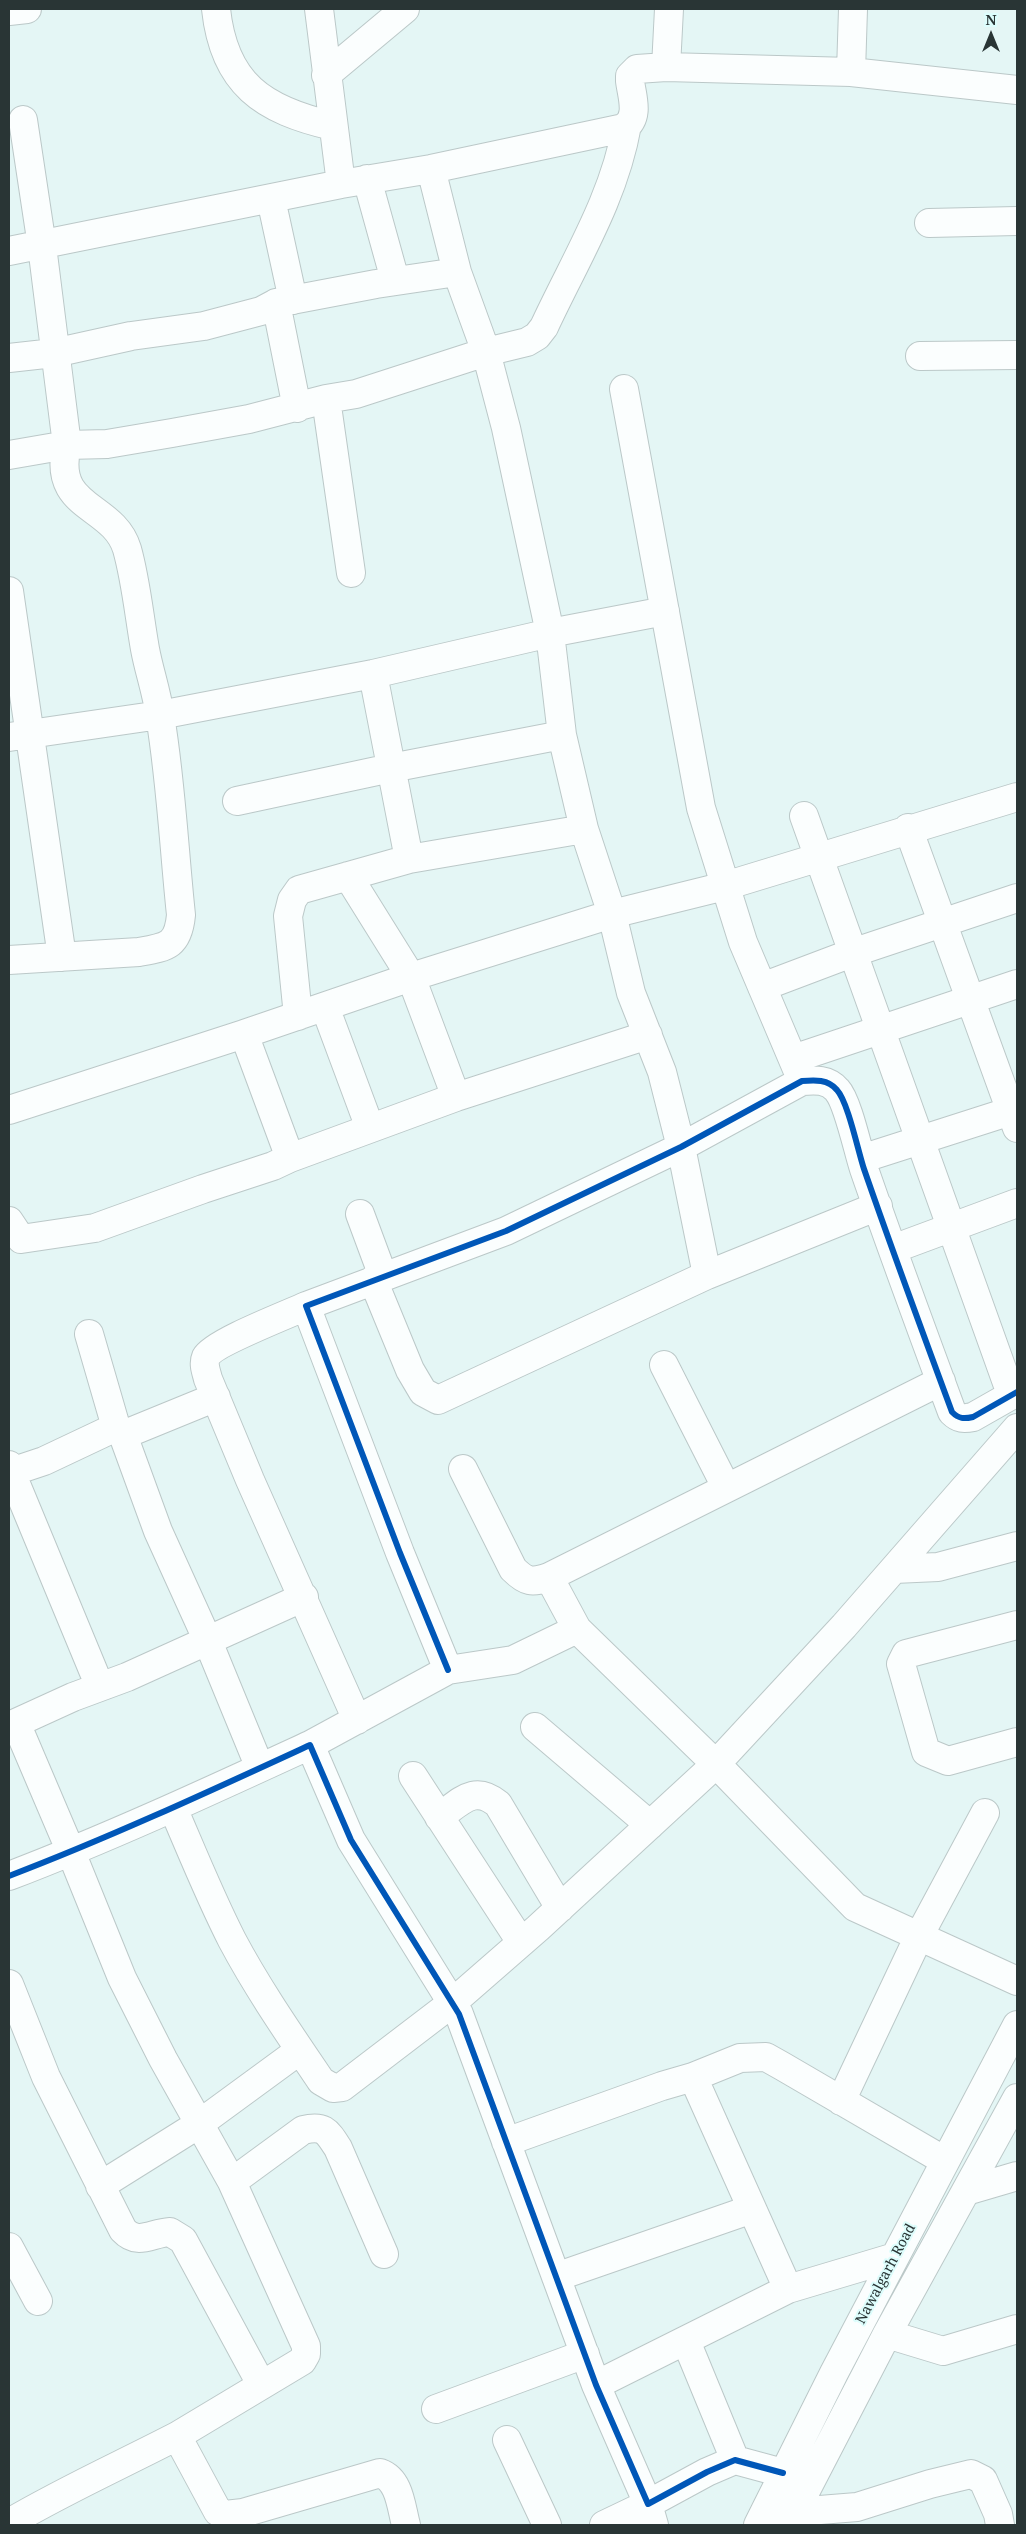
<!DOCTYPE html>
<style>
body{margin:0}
#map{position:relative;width:1026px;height:2534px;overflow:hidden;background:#e4f6f5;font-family:"Noto Serif",serif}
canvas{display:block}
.frame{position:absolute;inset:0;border:10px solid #293535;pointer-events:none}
.north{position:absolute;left:966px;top:10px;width:50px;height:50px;-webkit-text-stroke:4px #ddfdfc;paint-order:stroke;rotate:0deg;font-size:14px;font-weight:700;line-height:20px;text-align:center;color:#293535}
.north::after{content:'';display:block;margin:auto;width:18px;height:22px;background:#293535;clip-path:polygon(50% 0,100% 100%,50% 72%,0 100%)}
</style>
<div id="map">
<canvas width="1026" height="2534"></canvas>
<div class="frame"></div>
<div class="north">N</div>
</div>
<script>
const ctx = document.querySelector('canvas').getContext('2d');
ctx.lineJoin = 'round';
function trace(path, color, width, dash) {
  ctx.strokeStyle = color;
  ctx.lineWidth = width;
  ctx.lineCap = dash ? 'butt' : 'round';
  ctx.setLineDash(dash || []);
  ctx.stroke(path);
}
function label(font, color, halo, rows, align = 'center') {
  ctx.font = font + ' "Noto Serif",serif';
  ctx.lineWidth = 4;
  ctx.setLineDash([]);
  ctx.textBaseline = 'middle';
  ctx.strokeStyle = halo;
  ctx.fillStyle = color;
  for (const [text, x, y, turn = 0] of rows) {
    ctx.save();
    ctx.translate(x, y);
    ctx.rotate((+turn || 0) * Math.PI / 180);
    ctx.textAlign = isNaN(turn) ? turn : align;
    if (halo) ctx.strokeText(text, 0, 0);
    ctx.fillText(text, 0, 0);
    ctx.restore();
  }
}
const minor = new Path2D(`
 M216,9C224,84 263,110 333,126
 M319,9L341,184L431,169L624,128C640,117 632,97 630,81V76L637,69L666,67L851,72L1017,90
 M9,11L27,9
 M666,67L669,9
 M851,72L853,9
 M326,75L405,9
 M431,169L457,272L486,352L506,428L550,633L562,735L584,829L612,914L631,993L662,1072L681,1147L707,1275
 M367,179L395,280
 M271,199L293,300
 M929,223L1017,221
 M9,251L341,184
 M276,303L297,408
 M920,356L1017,355
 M9,358L54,353L131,336L204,326L261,311L276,303L376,284L457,272
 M624,389L701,808L743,942L802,1081
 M326,399L351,573
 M9,455L67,445L107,444L172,433L249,419L326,399L356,394L486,352L527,342L537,336L544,327C575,260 614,199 627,125
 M9,591L62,957
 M9,737L160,715L373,674L550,633L665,611
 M237,801L391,768L562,735
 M804,816L1011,1394
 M908,828L1017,1128
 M409,859L584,829
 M348,876L411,977L456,1097
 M9,960L139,952C167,947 178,946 181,915C174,849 171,781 160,716C157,693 149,671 145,649C139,615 136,581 127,549C113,503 51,510 67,445L42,246L23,120
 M762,987L852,953L1017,898
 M325,1007L370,1128
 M298,1016L288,916L292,900L299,890L409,859L373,674
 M244,1034L411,977L612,914L725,886L1017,797
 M793,1059L1017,984
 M9,1110L244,1034L290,1158L273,1166L203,1189L95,1228L21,1239L9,1221
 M290,1158L456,1097L648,1035
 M861,1159L1011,1111
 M360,1214L383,1276
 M893,1249L1017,1203
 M373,1280L410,1370L423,1392L438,1400L707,1275L878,1206
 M306,1306C289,1314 213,1343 206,1357C203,1364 206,1371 208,1379L250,1480L357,1720
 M89,1334L116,1427
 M664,1365L726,1487
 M123,1435L216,1397
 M9,1465L11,1472L44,1461L116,1427L123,1435L158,1531L207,1639L260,1768
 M463,1469L513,1569C526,1582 532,1583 549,1577L577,1629
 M11,1472L100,1687
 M894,1569L938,1567L1017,1546
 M549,1577L941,1381
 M1017,1625L906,1654L901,1664L926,1752L948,1761L1017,1742
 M448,1670L400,1553L306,1306L506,1231L681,1147L802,1081C815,1080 828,1079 837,1090C848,1102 858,1151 864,1169C892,1250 922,1331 952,1412C959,1419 964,1419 973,1417L1017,1392
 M535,1727L650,1825
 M310,1745L448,1670L513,1660L577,1629L726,1774L855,1907L1017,1981
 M413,1776L521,1942
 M173,1808C192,1852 210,1897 232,1940C258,1989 290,2035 321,2081L333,2088L342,2087L452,2003L538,1928L716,1764L844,1626L1017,1428
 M439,1817C461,1802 474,1784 498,1804L560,1908
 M9,1876C111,1837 210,1791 310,1745L351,1840L459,2014L596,2385L648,2504L707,2472L735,2460L783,2473
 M9,1984L46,2077L123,2230C138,2246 151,2233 170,2232L183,2240L261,2384
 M693,2077L788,2289
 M841,2101L919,1936L985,1813
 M506,2142L662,2086L693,2077L740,2058L766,2057L782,2066L945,2161
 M232,2182L303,2130C324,2125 327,2131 338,2148L384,2254
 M100,2186L199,2124L300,2050
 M966,2191L1017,2176
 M9,2247L38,2301
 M556,2277L752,2209
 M887,2334L943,2351L1017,2329
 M686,2341L735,2460
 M596,2385L788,2289L895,2257
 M436,2409L585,2354
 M177,2436L302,2361L306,2354V2346L232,2182L163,2059L122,1978L71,1852L16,1723L73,1697L127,1677L304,1597
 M507,2440L547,2525
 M782,2510L795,2512L857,2507L930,2484L971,2474L983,2480L998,2514L1000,2525
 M9,2523C63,2491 121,2465 177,2436L218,2512L225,2515L243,2513L380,2473C400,2480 401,2507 406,2525
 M604,2525L648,2504L654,2525
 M758,2525L834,2373L1017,2025
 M788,2525L887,2334L1017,2098`);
const cycleway = new Path2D(`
 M448,1670L400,1553L306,1306L506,1231L681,1147L802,1081C815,1080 828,1079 837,1090C848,1102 858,1151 864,1169C892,1250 922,1331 952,1412C959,1419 964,1419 973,1417L1017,1392
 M9,1876C111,1837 210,1791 310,1745L351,1840L459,2014L596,2385L648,2504L707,2472L735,2460L783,2473`);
const streetNames = [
 ["Nawalgarh Road",886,2274,-62]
];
trace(minor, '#bbc8c8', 30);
trace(minor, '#fbfefe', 28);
trace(cycleway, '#0057b8', 6);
label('14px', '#293535', '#ddfdfc', streetNames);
</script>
